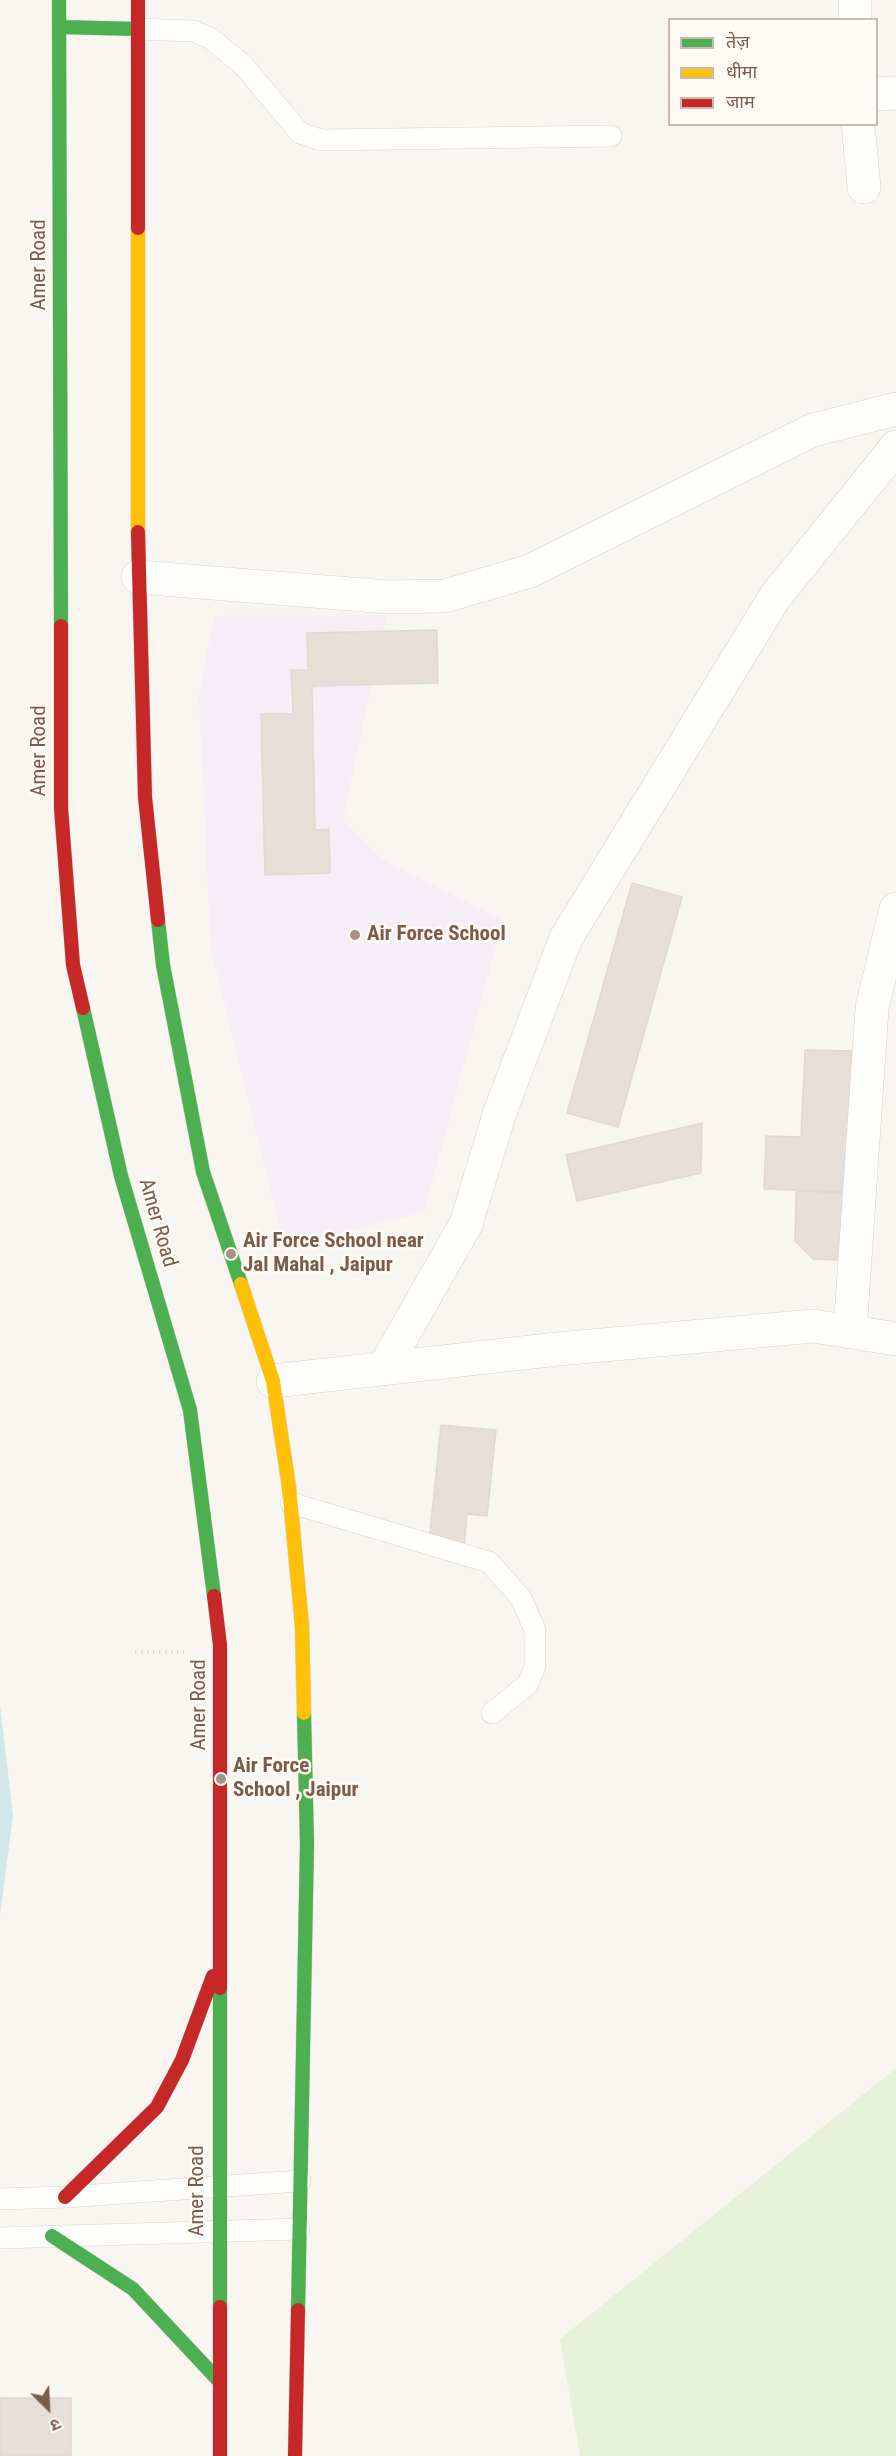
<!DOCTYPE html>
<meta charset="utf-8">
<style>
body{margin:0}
#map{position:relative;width:896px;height:2456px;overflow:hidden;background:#f9f5f0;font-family:"Roboto Condensed","Noto Sans Devanagari",sans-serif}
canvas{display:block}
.legend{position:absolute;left:668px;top:18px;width:210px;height:108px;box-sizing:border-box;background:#fffaf3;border:2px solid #cabbb1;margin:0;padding:8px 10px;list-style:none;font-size:18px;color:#7a5c4d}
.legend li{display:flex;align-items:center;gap:12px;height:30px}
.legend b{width:30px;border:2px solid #cabbb1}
.north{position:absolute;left:18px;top:2378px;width:60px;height:60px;-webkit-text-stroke:4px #fffaf3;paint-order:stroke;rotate:156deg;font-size:16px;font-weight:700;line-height:24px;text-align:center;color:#7a5c4d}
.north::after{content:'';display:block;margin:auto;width:21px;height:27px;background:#7a5c4d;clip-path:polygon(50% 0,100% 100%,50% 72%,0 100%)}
</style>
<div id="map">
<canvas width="896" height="2456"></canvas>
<ul class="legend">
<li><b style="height:8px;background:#4caf50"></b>तेज़</li>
<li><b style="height:8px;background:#ffc107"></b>धीमा</li>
<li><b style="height:8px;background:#c62828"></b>जाम</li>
</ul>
<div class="north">उ</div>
</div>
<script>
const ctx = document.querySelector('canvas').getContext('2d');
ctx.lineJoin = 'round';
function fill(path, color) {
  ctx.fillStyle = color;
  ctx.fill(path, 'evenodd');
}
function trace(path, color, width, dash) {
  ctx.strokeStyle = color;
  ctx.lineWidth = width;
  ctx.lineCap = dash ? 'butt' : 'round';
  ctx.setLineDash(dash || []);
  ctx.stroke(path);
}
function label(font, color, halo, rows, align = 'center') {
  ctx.font = font + ' "Roboto Condensed",sans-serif';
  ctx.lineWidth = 5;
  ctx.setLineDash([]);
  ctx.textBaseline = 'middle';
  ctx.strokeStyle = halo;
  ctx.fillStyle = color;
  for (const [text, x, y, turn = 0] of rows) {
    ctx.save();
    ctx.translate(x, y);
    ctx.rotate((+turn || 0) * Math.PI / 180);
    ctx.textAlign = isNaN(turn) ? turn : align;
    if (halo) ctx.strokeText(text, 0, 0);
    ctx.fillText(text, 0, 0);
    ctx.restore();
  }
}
const education = new Path2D(`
 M386,615L343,820L383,860L503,920L424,1212L285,1247L211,949L199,696L214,616Z`);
const green = new Path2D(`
 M896,2068V2456H580L560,2339Z`);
const water = new Path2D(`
 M0,1705L13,1815L0,1916Z`);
const building = new Path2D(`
 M437,630L438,683L312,686L315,830L329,829L330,873L265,875L261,714H293L291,670H308L307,633Z
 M632,883L682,897L618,1127L567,1113Z
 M805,1050L858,1051L854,1192L764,1189L766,1136L801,1137Z
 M702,1123L701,1173L577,1201L566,1155Z
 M796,1191L846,1193L845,1260L813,1259L795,1241Z
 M441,1425L496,1430L487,1516L467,1514L464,1546L429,1542Z
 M0,2398H71V2456H0Z`);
const path = new Path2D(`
 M135,1652H184`);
const lane = new Path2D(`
 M137,29L193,31L210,38L243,65L300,133L321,140L611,136
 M291,1503L489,1562L521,1598L535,1630V1666L528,1684L492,1713
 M0,2199L65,2197L300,2181
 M0,2238L299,2229`);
const street = new Path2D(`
 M855,20V0
 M876,94L896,93
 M858,124L864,187
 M138,577L388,597L445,596L530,571L813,430L896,409
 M850,1332L872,1008L896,909
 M384,1368L466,1224L500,1112L566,938L775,597L896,447
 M273,1381L558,1349L813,1326L896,1339`);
const fast = new Path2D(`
 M59,0L61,626
 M59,27L137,29
 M158,920L163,965L203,1172L241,1284
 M83,1008L121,1176L190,1410L214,1596
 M220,1988V2307
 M52,2236L133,2289L219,2381
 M298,2310L307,1844L304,1713`);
const slow = new Path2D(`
 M138,228V532
 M241,1284L273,1381L289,1487L302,1626L304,1713`);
const jam = new Path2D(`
 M138,0V228
 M138,532L145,797L158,920
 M61,626V808L73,965L83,1008
 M214,1596L220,1645V1988
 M65,2197L157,2107L182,2060L213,1976
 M220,2307V2456
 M295,2456L298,2310`);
const markers = [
 [355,935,6,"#a69286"],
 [231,1254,6,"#a69286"],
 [221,1779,6,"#a69286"]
];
const streetNames = [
 ["Amer Road",40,265,-90],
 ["Amer Road",40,751,-90],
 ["Amer Road",157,1223,74],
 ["Amer Road",200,1705,-90],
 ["Amer Road",198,2191,-90]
];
const poiNames = [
 ["Air Force School",367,935],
 ["Air Force School near",243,1242],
 ["Jal Mahal , Jaipur",243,1266],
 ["Air Force",233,1767],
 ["School , Jaipur",233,1791]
];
fill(education, '#f6eef6');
fill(green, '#e7f0db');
fill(water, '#d0e8ea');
fill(building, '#e6ded7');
trace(building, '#e2d8d2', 1.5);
trace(lane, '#d7d1cb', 22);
trace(street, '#d7d1cb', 34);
trace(fast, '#d9d2cb', 15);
trace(slow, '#d9d2cb', 15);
trace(jam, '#d9d2cb', 15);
trace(path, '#dcd5d0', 4, [1.5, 4.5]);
trace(lane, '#fefefd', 21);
trace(street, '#fefefd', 33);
trace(fast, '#4caf50', 14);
trace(slow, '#ffc107', 14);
trace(jam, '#c62828', 14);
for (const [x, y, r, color] of markers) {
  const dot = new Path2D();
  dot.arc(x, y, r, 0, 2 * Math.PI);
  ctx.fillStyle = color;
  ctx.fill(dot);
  trace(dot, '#fffaf3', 2);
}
label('21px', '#7a5c4d', '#fffaf3', streetNames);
label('bold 21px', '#7a5c4d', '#fffaf3', poiNames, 'left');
</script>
